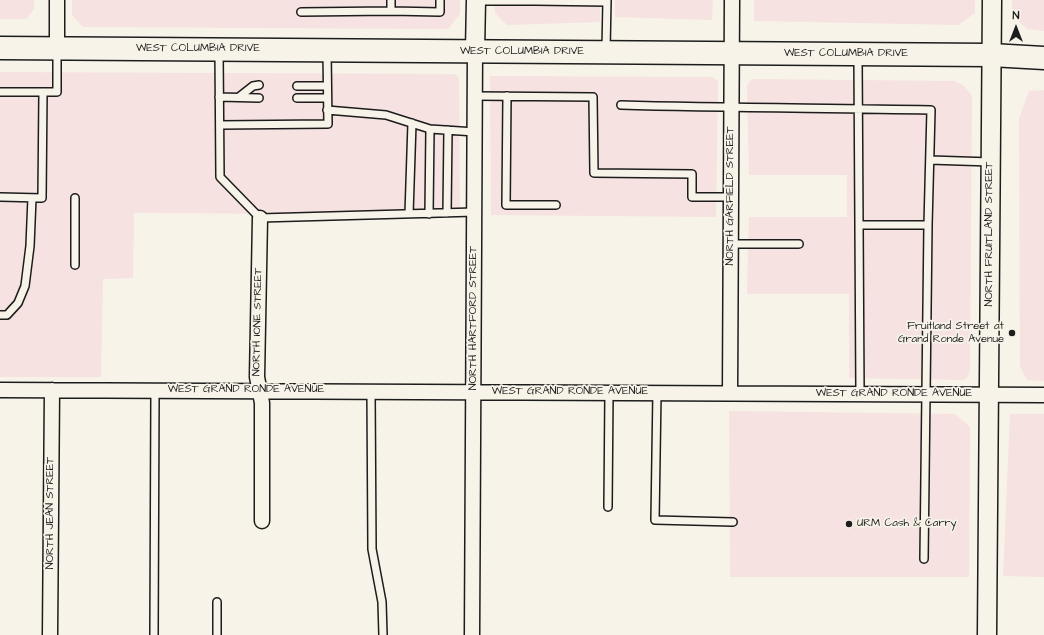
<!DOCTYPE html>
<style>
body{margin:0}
#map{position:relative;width:1044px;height:635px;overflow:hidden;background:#f7f3e8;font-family:"Architects Daughter",sans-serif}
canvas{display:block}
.north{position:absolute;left:996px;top:8px;width:40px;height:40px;-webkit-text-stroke:3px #f7f3e8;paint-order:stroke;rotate:0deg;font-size:11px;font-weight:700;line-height:16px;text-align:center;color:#1c1c1c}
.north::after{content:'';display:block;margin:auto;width:14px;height:18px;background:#1c1c1c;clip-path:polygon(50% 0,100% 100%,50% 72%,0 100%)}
</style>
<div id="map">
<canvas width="1044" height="635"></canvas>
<div class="north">N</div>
</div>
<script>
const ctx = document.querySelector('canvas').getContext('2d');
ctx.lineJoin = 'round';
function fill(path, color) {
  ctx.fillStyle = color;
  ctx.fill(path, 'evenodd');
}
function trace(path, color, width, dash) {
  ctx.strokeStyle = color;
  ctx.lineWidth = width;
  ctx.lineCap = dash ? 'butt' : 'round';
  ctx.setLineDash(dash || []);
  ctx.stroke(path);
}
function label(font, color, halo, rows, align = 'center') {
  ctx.font = font + ' "Architects Daughter",sans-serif';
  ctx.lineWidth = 3.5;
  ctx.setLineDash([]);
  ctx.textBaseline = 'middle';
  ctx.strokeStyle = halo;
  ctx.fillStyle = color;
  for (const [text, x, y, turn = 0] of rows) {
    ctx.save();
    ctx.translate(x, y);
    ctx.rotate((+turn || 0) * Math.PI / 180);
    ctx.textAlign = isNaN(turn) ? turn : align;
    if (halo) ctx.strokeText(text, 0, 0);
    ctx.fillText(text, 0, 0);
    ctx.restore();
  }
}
const built = new Path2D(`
 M0,0H34V9L27,19H0Z
 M72,0H460V14L448,29L83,27L72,15Z
 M495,0H600V22L507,25L495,13Z
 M615,0H713L712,20L615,17Z
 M754,0H975V13L958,25L754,21Z
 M1012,0H1044V31L1027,29L1012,15Z
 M0,72L455,74L459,78L460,215L134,213L133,278L103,279L101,377H0Z
 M490,76L712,77L718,81L716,217L491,215Z
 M753,79L954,81L964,86L972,96L970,369L968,377L964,380L849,378V294H747L749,217H847V175H749L747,86L750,81Z
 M1044,90V381L1027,380L1020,366L1019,119L1029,91Z
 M729,411L955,414L970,427L969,577H730Z
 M1010,414H1044V577L1003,576Z`);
const service = new Path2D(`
 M391,0V11L440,12V0
 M535,0V1L607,2
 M476,1H535
 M301,12L391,11
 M606,50L607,0
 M219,52L220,177L260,218L475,212
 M858,57L860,393
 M297,86H327
 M0,92H57V51
 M475,96L593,97L594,173L692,174V197H731
 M507,96L506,205H556
 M219,97L259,98
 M239,97L253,86L259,85
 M297,98H327
 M621,105C724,108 828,108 931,110L928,225
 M327,110L386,115L430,129L475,132
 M220,125L328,124L327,52
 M930,160L991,162
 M0,197L42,198L43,92
 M75,198V265
 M447,213L448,130
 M409,214L412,123
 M429,214L430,129
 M859,225H928L924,559
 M731,244H799
 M0,315H7L18,303L25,286L30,246L32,198
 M371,391L372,549L382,602L383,635
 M657,392L655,520L733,522
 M608,507L609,392
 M217,602V635
 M154,635L155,390`);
const minor = new Path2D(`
 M57,0V48
 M260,218L257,377L262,403V521
 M0,390L1044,395
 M730,393L732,0
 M50,635L52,390
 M472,635L475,51`);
const tertiary = new Path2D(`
 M475,51L476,0
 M987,635L992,0`);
const primary = new Path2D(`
 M0,48L991,55L1044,58`);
const markers = [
 [1012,333,4,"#1c1c1c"],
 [849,524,4,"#1c1c1c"]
];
const streetNames = [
 ["WEST COLUMBIA DRIVE",198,49],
 ["WEST COLUMBIA DRIVE",522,52],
 ["WEST COLUMBIA DRIVE",846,54],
 ["NORTH GARFIELD STREET",731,196,-90],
 ["NORTH FRUITLAND STREET",990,234,-90],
 ["NORTH HARTFORD STREET",474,318,-90],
 ["NORTH IONE STREET",258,322,-89],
 ["WEST GRAND RONDE AVENUE",246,390],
 ["WEST GRAND RONDE AVENUE",570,392],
 ["WEST GRAND RONDE AVENUE",894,394],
 ["NORTH JEAN STREET",51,513,-90]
];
const poiNames = [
 ["Fruitland Street at",1004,327],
 ["Grand Ronde Avenue",1004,340],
 ["URM Cash & Carry",857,524,"left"]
];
fill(built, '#f6e2e1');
trace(service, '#1c1c1c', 10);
trace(minor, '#1c1c1c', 17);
trace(tertiary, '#1c1c1c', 21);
trace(primary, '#1c1c1c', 25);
trace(service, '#f7f3e8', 7);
trace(minor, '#f7f3e8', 14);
trace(tertiary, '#f7f3e8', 18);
trace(primary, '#f7f3e8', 22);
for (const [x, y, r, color] of markers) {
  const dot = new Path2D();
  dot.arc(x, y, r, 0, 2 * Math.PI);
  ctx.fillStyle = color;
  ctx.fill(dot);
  trace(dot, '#f7f3e8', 1.5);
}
label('11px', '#1c1c1c', '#f7f3e8', streetNames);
label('11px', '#1c1c1c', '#f7f3e8', poiNames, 'right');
</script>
